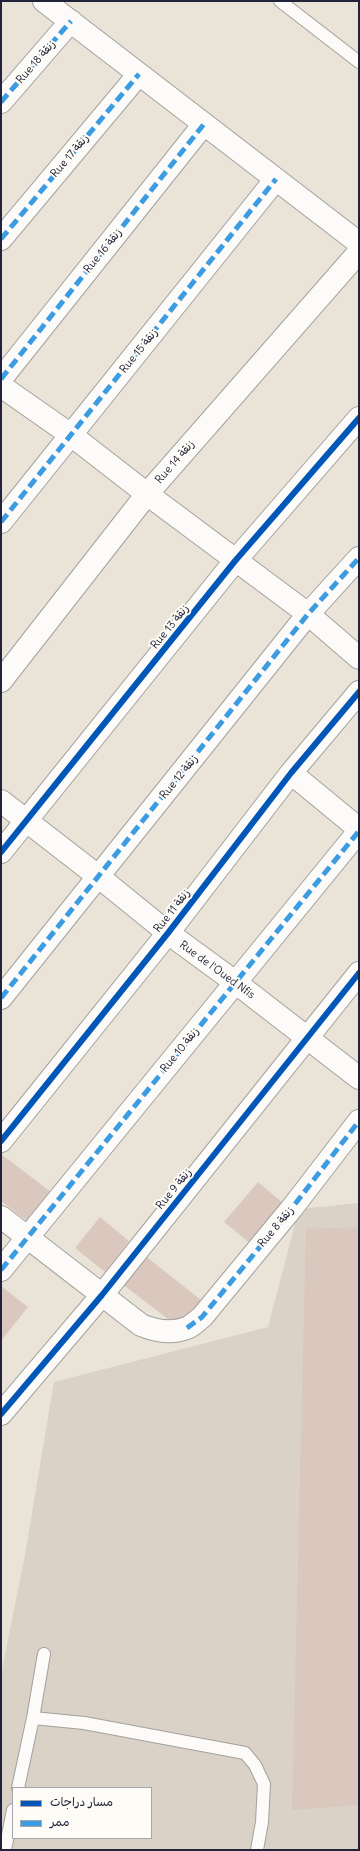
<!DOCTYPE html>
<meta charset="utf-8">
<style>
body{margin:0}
#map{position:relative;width:360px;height:1851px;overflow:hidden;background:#eae4d8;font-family:Delius,"Playpen Sans Arabic",sans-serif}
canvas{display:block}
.frame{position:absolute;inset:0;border:2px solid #22223b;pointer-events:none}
.legend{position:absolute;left:12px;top:1787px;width:140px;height:52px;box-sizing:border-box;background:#fdfcf7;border:1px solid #a5a5ac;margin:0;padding:5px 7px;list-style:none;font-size:12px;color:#22223b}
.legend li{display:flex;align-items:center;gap:8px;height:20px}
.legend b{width:20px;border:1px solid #a5a5ac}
</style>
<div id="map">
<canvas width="360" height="1851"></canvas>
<div class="frame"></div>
<ul class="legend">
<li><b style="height:5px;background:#0057b8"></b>مسار دراجات</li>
<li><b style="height:5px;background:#3c9ce2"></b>ممر</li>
</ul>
</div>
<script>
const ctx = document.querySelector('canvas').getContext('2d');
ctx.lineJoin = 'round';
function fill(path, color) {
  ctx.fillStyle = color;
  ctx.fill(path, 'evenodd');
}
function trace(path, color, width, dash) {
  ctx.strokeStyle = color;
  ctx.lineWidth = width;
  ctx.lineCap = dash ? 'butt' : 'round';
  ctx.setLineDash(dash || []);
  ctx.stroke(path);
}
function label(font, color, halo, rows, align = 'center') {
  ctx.font = font + ' Delius,"Playpen Sans Arabic",sans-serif';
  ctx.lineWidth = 4;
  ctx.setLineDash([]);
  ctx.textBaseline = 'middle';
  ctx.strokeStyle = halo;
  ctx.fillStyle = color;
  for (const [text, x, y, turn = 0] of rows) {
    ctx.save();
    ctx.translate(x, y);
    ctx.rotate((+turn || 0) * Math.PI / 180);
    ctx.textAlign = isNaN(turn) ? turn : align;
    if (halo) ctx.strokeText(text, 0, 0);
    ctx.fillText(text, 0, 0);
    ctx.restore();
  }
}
const industrial = new Path2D(`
 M359,1203V1850H1V1674L25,1555L54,1382L268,1327L299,1209ZM13,1788H151V1838H13Z`);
const building = new Path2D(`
 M1,1154L51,1192L29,1222L1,1201Z
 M258,1182L284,1204L251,1244L224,1222Z
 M100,1217L129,1241L105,1272L75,1248Z
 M359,1227V1805L292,1810L306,1229Z
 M143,1254L201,1300L183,1321L173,1323L121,1283Z
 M1,1286L28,1307L1,1341Z`);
const lane = new Path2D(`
 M280,1L359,62
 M33,1718L84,1723L245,1753L255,1765L264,1784L262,1822L257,1850
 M18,1788L33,1718L44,1654
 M5,1850L13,1810`);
const street = new Path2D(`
 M44,1L359,243
 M1,102L71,21
 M1,239L139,74
 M1,379L204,124
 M1,386L71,435L147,494L308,614L359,658
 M1,522L276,179
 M1,681L147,494L359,252
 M291,773L359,829
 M1,801L99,877L168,933L235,982L359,1078
 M1,852L235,561L359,418
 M1,998L308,614L359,558
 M1,1141L168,933L291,773L359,692
 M1,1217L141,1325C155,1331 171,1334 187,1328C192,1326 198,1320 202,1317L292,1208L359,1121
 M1,1270L359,831
 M1,1414L102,1295L359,973`);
const quiet = new Path2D(`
 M1,102L71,21
 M1,239L139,74
 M1,379L204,124
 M1,522L276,179
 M1,998L308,614L359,558
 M1,1270L359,831
 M187,1328L202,1317L292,1208L359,1121`);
const cycleway = new Path2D(`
 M1,852L235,561L359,418
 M1,1141L168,933L291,773L359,692
 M1,1414L102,1295L359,973`);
const streetNames = [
 ["Rue 18 زنقة",36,62,-49],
 ["Rue 17 زنقة",70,156,-50],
 ["Rue 16 زنقة",103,251,-51],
 ["Rue 15 زنقة",139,351,-51],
 ["Rue 14 زنقة",175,462,-49],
 ["Rue 13 زنقة",170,627,-51],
 ["Rue 12 زنقة",179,777,-51],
 ["Rue 11 زنقة",172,911,-52],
 ["Rue de l'Oued Nfis",217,970,36],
 ["Rue 10 زنقة",180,1050,-51],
 ["Rue 9 زنقة",174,1189,-51],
 ["Rue 8 زنقة",276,1227,-50]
];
fill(industrial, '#dad1c7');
fill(building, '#dac8be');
trace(lane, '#a4a19d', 14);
trace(street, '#a4a19d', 24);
trace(lane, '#fcfbf9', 12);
trace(street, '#fcfbf9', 22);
trace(quiet, '#3c9ce2', 5, [10, 5]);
trace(cycleway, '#0057b8', 6);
label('11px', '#22223b', '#fdfcf7', streetNames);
</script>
